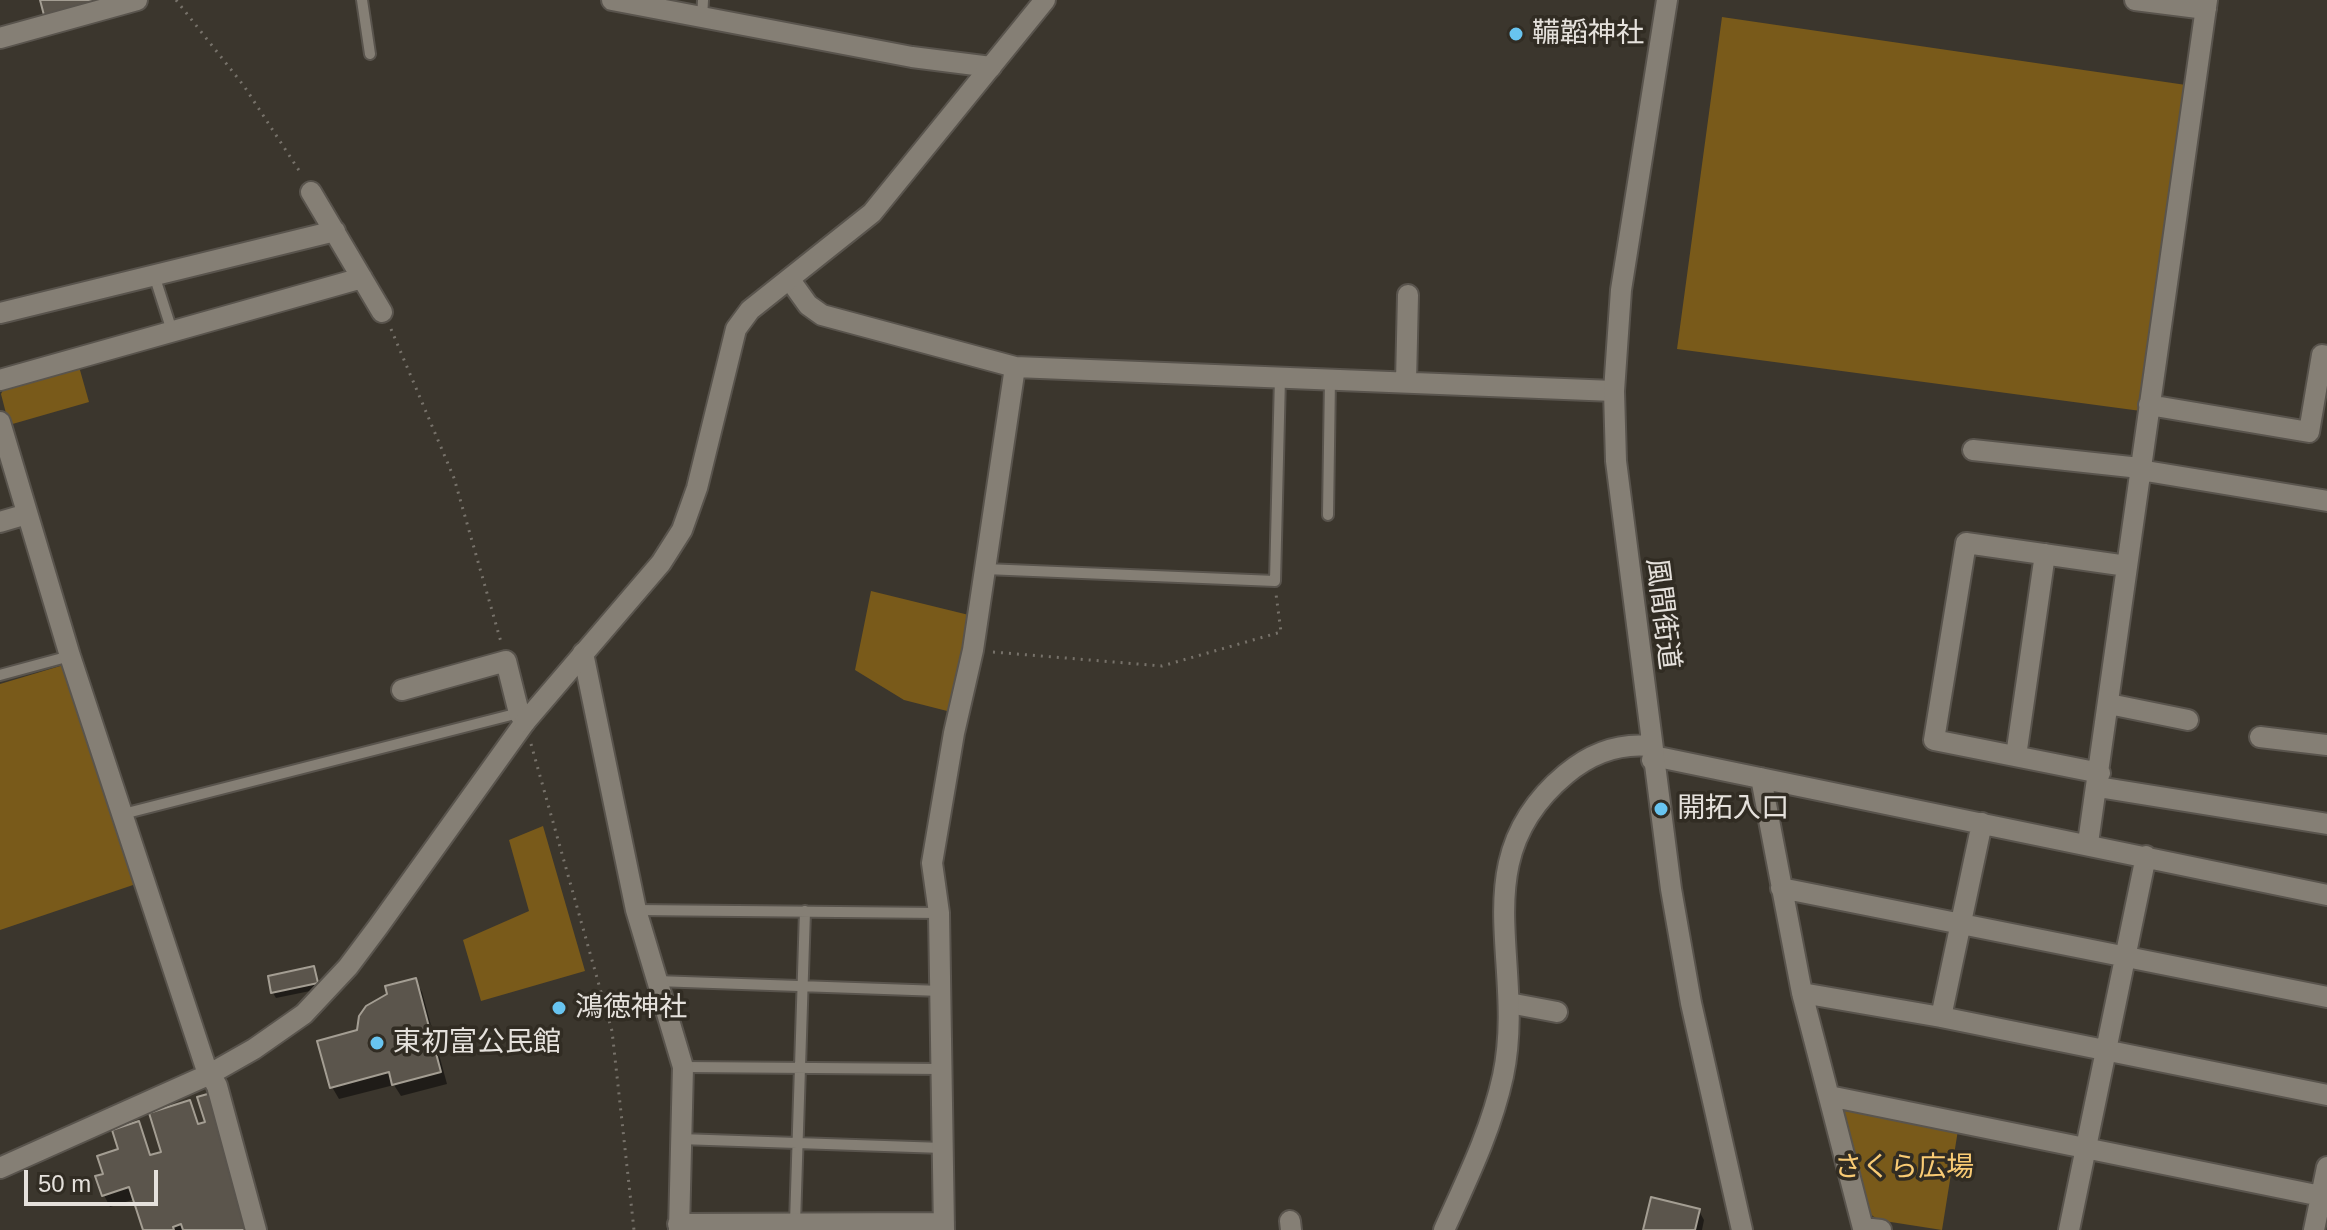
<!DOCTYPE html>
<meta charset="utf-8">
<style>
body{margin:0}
#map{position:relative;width:2327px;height:1230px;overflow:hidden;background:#3b362d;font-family:Helvetica,sans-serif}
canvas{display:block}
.scale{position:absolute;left:24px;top:1170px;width:134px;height:36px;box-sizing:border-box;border:4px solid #e5e1dc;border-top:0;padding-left:10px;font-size:24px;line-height:28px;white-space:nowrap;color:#e5e1dc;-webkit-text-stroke:6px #312c23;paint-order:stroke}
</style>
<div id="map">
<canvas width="2327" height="1230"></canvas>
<div class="scale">50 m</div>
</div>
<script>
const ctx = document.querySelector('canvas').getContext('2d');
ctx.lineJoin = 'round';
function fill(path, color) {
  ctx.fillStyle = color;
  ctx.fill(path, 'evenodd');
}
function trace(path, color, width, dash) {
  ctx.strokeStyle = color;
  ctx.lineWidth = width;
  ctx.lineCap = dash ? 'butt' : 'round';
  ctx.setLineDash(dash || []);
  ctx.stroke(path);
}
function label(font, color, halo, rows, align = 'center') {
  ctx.font = font + ' Helvetica,"Noto Sans JP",sans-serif';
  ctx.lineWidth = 7;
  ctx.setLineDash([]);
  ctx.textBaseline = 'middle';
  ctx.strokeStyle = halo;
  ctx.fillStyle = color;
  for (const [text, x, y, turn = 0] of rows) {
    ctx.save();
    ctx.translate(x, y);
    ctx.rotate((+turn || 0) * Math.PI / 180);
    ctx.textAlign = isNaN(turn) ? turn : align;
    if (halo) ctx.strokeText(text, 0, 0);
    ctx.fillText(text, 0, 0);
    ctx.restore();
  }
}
const green = new Path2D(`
 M1722,17L2186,85L2141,411L1677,349Z
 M78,363L89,402L9,425L1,394L7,382Z
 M871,591L973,616L955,713L904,700L855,670Z
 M67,664L136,884L0,930V684Z
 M543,826L585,971L481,1001L463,940L529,911L509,840Z
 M1844,1107L1958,1130L1942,1230L1878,1220L1869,1213L1840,1113Z`);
const shadow = new Path2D(`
 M314,968L320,989L276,998L273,993Z
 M415,980L422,992L447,1084L401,1096L394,1085L339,1099L332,1087L359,1031L361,1017L377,999Z
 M189,1103L200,1126L255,1230H145L135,1199L110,1207L104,1195L105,1175L138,1124L152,1157L164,1153Z
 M1699,1211L1704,1220L1702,1230H1645Z`);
const building = new Path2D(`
 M40,0H108L45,19Z
 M314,966L318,983L271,993L268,976Z
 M416,978L441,1072L392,1085L389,1072L330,1088L317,1041L357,1030L359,1016L366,1006L387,994L385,986Z
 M211,1093L249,1230H183L181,1224L173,1227L174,1230H143L129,1187L102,1196L95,1176L103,1174L97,1156L118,1149L112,1130L139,1121L150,1155L161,1152L149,1113L190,1100L198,1124L205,1122L197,1097Z
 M1651,1197L1700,1209L1695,1230H1643Z`);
const path = new Path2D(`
 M176,0L244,86L302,175
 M391,329L454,478L501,642
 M993,652L1162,666L1281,632L1276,594
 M531,744L612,1031L634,1230`);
const lane = new Path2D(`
 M362,0L370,54
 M702,19L703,0
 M155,278L172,331
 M1328,515L1330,378
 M985,569L1275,581L1280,377
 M0,675L70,656
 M123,814L519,713
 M636,910L939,913
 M656,981L941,991
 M683,1067L942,1069
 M680,1139L943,1148
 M795,1223L805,911`);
const street = new Path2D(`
 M612,0L912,57L991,67
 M2135,0L2206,9
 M0,38L137,0
 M311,192L382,312
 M790,280L808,305L822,315L1015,367L1614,391
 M0,313L335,231
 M0,380L362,278
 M1406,382L1408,295
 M2149,405L2309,432L2322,355L2327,356
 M0,422L70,656L205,1065L217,1086L256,1230
 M1973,450L2140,468
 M2140,470L2327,501
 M0,522L27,514
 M583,653L636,910L683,1067L679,1230
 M2109,704L2188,720
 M2260,737L2327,745
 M2016,756L2045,554
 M1652,760L1663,758L2327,895
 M2100,773L1934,740L1966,543L2127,566
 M1761,778L1802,993L1863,1228L1881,1230
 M2098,787L2327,824
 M2088,843L2207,0
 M1781,888L2327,997
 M1802,993L1941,1017L2327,1095
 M1509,1003L1557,1012
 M1941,1017L1982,823
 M1829,1096L2321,1196
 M0,1168L210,1074L254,1049L304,1014L348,967L378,927L525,722L519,713L506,661L402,690
 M1290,1221L1291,1230
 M678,1224L944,1223
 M944,1230L939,913L932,863L954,733L973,650L1015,367
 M2069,1230L2146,856
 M2314,1230L2327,1167`);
const secondary = new Path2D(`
 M1667,0L1621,290L1614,391L1616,461L1671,889L1691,1003L1742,1230
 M525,722L661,563L682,530L697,488L736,329L750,310L872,213L1045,0
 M1444,1230C1467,1179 1491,1131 1503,1076C1527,963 1461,861 1566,774C1590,754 1619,743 1650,746`);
const markers = [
 [1516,34,8,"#68c4f0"],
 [1661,809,8,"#68c4f0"],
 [559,1008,8,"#68c4f0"],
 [377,1043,8,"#68c4f0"]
];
const poiNames = [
 ["鞴韜神社",1532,34],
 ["開拓入口",1677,809],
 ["鴻徳神社",575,1008],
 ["東初富公民館",393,1043]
];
const streetNames = [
 ["風間街道",1662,614,83]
];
const parkNames = [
 ["さくら広場",1904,1168]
];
fill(green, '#795a1a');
fill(shadow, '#0007');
fill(building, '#5b554c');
trace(building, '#a49e93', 2);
trace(lane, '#59544d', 14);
trace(street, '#59544d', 24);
trace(secondary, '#59544d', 24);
trace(path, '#77726a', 3, [2, 6]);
trace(lane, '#857f75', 10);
trace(street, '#857f75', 20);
trace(secondary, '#857f75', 20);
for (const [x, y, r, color] of markers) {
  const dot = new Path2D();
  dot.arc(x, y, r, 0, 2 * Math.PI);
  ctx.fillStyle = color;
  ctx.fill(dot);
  trace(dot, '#312c23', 3);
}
label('28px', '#e5e1dc', '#312c23', poiNames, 'left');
label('28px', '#e5e1dc', '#312c23', streetNames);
label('28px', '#f9cb74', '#312c23', parkNames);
</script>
